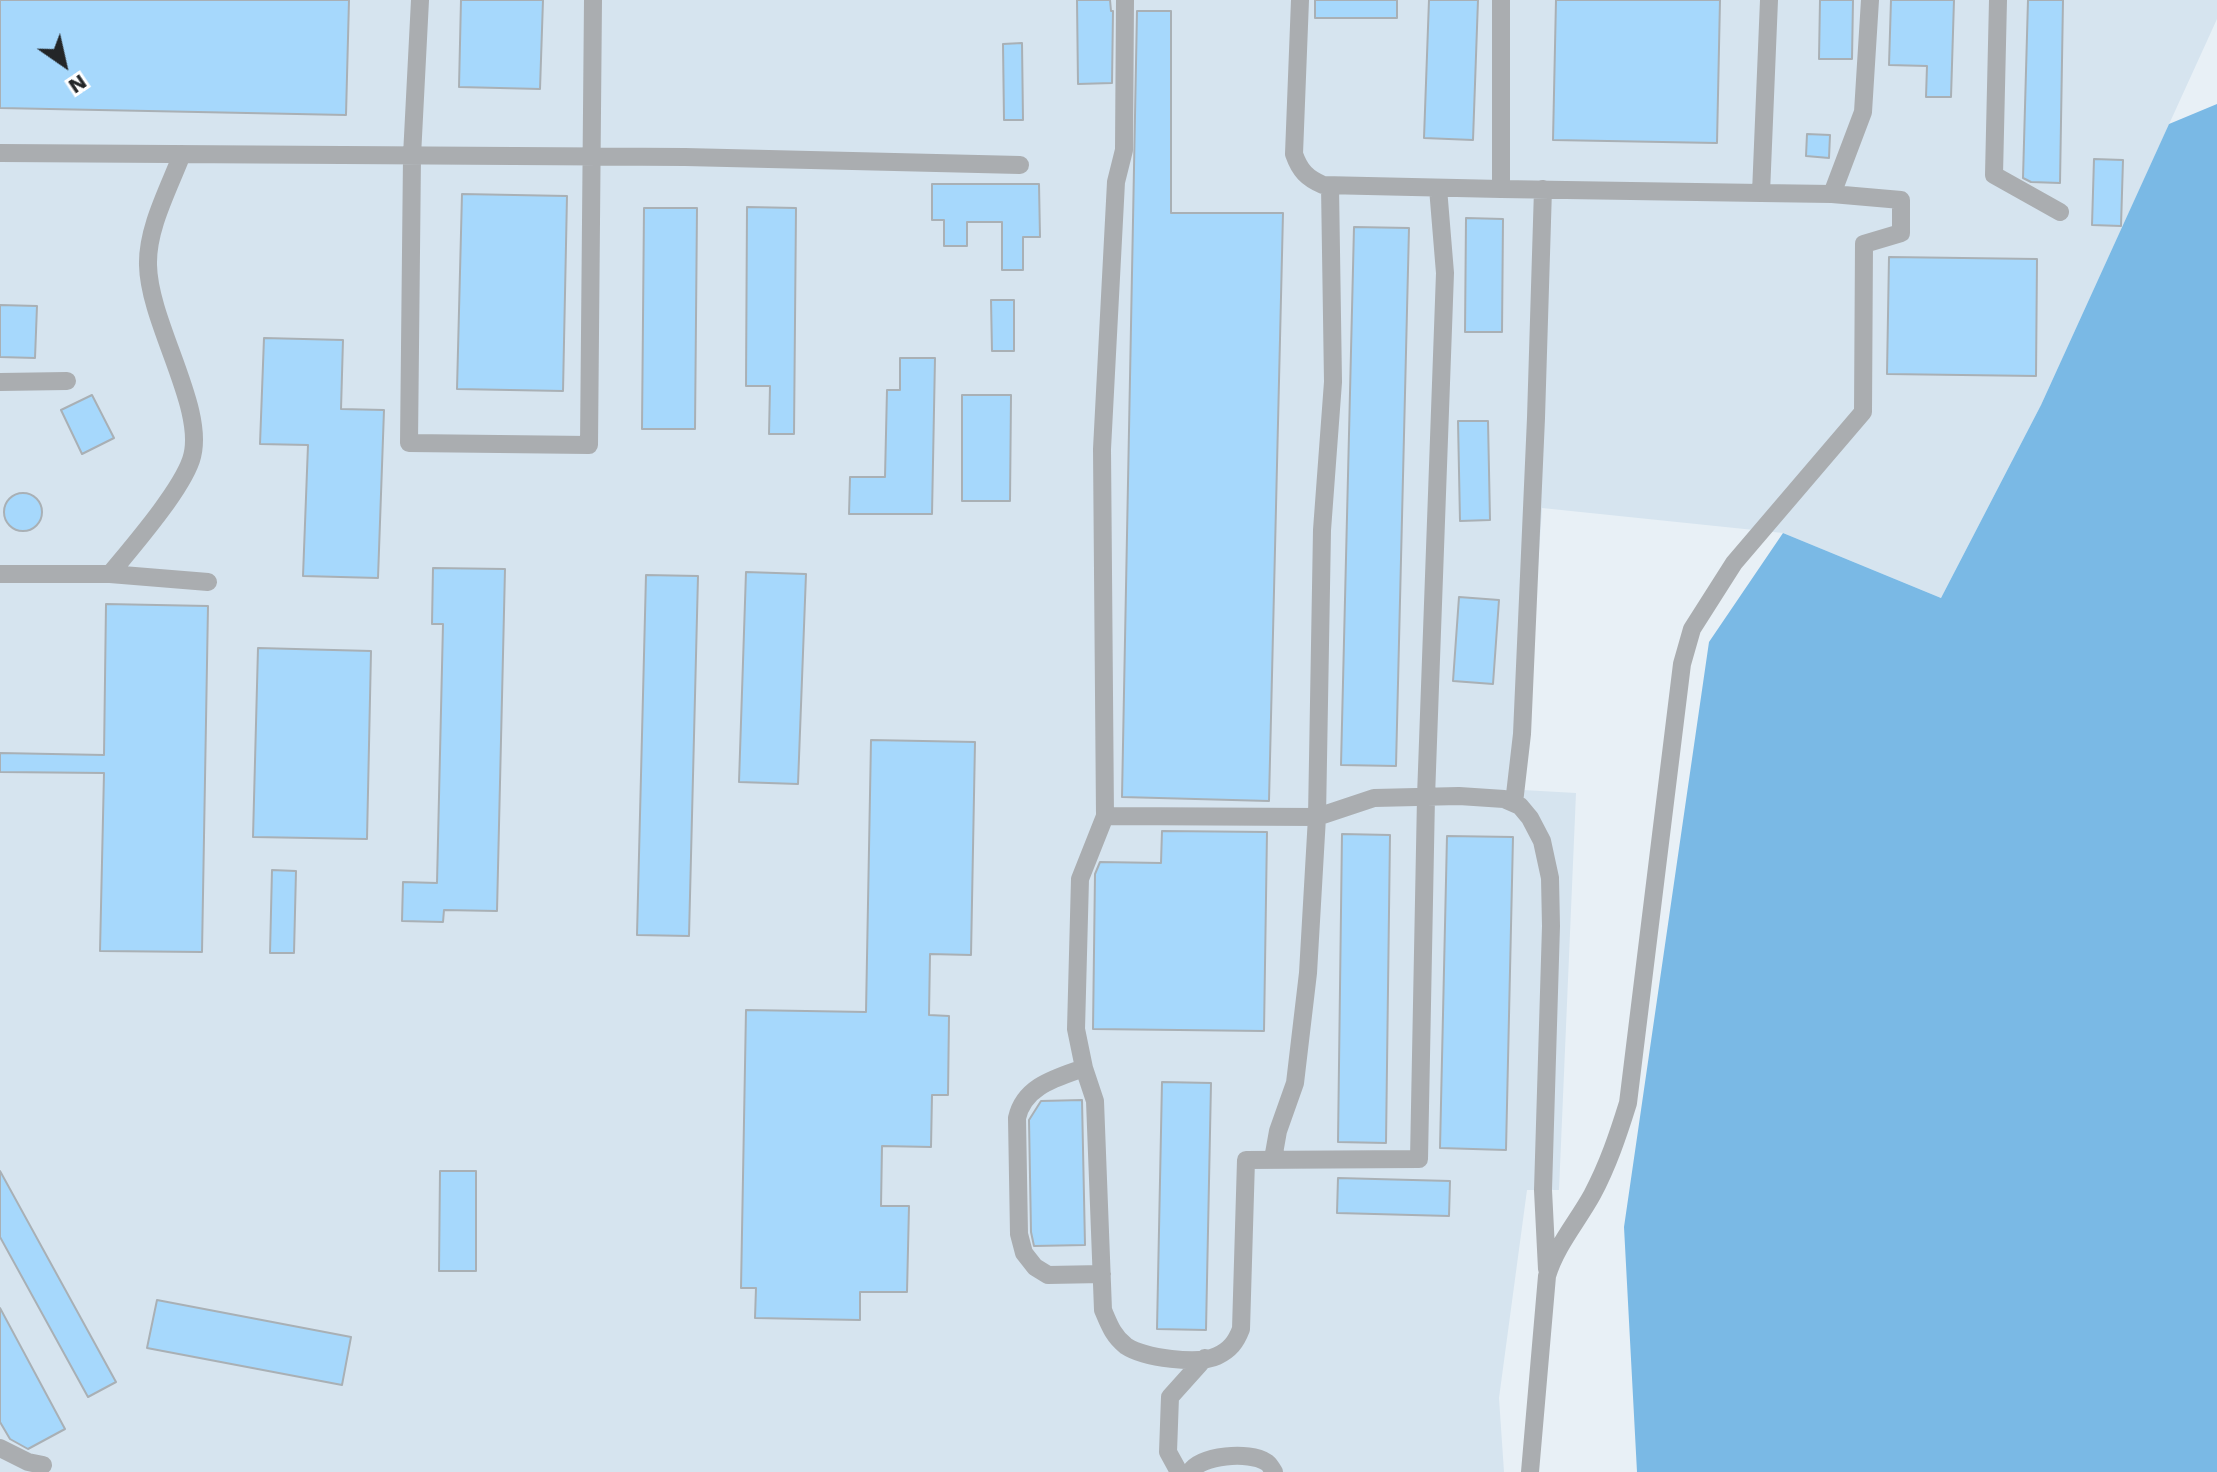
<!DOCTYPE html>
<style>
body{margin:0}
#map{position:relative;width:2217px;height:1472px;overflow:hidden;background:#e8f0f6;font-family:"Work Sans",sans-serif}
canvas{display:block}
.north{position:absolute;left:24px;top:24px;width:80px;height:80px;-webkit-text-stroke:6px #fff;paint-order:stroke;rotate:146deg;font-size:22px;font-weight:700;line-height:32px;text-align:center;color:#232628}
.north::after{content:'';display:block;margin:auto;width:28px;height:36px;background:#232628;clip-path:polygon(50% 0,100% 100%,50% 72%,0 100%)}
</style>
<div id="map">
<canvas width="2217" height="1472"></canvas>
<div class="north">N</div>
</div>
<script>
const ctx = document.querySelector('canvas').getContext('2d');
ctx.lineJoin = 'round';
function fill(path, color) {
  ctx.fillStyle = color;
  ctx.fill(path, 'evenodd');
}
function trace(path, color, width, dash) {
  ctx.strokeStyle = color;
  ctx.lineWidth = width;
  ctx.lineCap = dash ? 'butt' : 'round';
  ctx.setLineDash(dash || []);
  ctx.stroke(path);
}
const built = new Path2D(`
 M0,0H2217V19L2041,405L1941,598L1783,533L1542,508L1523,790L1576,793L1559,1190H1527L1499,1398L1504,1472H0Z`);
const forest = new Path2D(`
 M2217,104V1472H1637L1624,1227L1709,642L1783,533L1941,598L2041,405L2169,124Z`);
const building = new Path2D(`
 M0,0H349L346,115L0,108Z
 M461,0H543L540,89L459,87Z
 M1077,0H1110L1111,11H1113L1112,83L1078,84Z
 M1315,0H1397V18H1315Z
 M1429,0H1478L1473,140L1424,138Z
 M1556,0H1720L1717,143L1553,140Z
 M1820,0H1853L1852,59H1819Z
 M1891,0H1954L1951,97H1926L1927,66L1889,65Z
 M2028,0H2063L2060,183L2031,182L2023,178Z
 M1137,11H1171V213H1283L1269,801L1122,797Z
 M1022,43L1023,120H1004L1003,44Z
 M1807,134L1830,135L1829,158L1806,156Z
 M2094,159L2123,160L2121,226L2092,225Z
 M932,184H1039L1040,237H1023V270H1002V222H967V246H944V220H932Z
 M462,194L567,196L563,391L457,389Z
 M747,207L796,208L794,434H769L770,386H746Z
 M644,208H697L695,429H642Z
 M1466,218L1503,219L1502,332H1465Z
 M1354,227L1409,228L1396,766L1341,765Z
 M1889,257L2037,259L2036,376L1887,374Z
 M991,300H1014V351H992Z
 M0,305L37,306L35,358L0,357Z
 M264,338L343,340L341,409L384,410L378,578L303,576L308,445L260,444Z
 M900,358H935L932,514H849L850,477H885L887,390H900Z
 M92,395L114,438L82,454L61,410Z
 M962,395H1011L1010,501H962Z
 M1458,421H1488L1490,520L1460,521Z
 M4 512a19 19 0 1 1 38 0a19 19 0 1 1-38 0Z
 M433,568L505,569L497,911L444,910L443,922L402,921L403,882L437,883L443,624H432Z
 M746,572L806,574L798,784L739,782Z
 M646,575L698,576L689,936L637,935Z
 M1459,597L1499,600L1493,684L1453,681Z
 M106,604L208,606L202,952L100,951L104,773L0,772V753L104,755Z
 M258,648L371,651L367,839L253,837Z
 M871,740L975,742L971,955L930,954L929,1015L949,1016L948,1095H932L931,1147L882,1146L881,1206H909L907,1292H860V1320L755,1318L756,1288H741L746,1010L866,1012Z
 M1162,831L1267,832L1264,1031L1093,1029L1095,874L1100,862L1161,863Z
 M1342,834L1390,835L1386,1143L1338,1142Z
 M1447,836L1513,837L1506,1150L1440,1148Z
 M272,870L296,871L294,953H270Z
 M1162,1082L1211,1083L1206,1330L1157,1329Z
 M1082,1100L1085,1245L1034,1246L1031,1232L1029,1120L1041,1101Z
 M0,1171L116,1382L88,1397L0,1237Z
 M440,1171H476V1271H439Z
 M1338,1178L1450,1181L1449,1216L1337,1213Z
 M157,1300L351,1337L342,1385L147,1348Z
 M0,1308L65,1429L28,1449L10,1439L0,1422Z`);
const minor = new Path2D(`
 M420,0L412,156L409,443L589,445L593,0
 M1125,0L1124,150L1116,182L1102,449L1105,816L1317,817L1322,530L1333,382L1330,186
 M1300,0L1294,154C1300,171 1307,178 1323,185L1501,189V0
 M1998,0L1994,175L2060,212
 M0,153L685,157L1020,165
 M1501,189L1761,193L1769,0
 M1761,193L1832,194L1863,112L1870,0
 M0,382L67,381
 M0,574H110L208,582
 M110,574C133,546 180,492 191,460C208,411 149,324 148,265C147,228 169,188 182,154
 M1514,803L1522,734L1536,418L1543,189
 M1105,816L1080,879L1076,1029L1084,1068L1095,1101L1103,1310C1109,1324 1113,1336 1126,1346C1144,1358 1198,1365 1217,1356C1230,1350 1236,1342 1241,1329L1246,1160L1419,1159L1426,797L1445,273L1438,188
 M1084,1068C1056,1078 1024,1086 1017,1118L1019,1234L1024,1253L1035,1267L1048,1275L1102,1274
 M1273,1159L1278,1131L1295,1083L1308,973L1317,817L1374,798L1459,796L1504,799L1520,806L1530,818L1542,841L1550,878L1551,926L1543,1190L1547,1269
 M0,1448L28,1462L43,1465
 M1179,1472L1168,1452L1170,1397L1205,1358
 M1190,1472C1201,1455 1249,1451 1266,1462C1270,1464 1271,1468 1274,1472
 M1530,1472L1547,1276C1556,1246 1577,1222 1592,1195C1608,1165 1618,1135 1628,1103L1682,664L1692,629L1734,563L1863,412L1864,244L1901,233V200L1832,194`);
fill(built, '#d6e4ef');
fill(forest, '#7ab9e5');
fill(building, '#a6d8fc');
trace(building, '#a9b0b5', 2);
trace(minor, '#aaadb0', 18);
</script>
